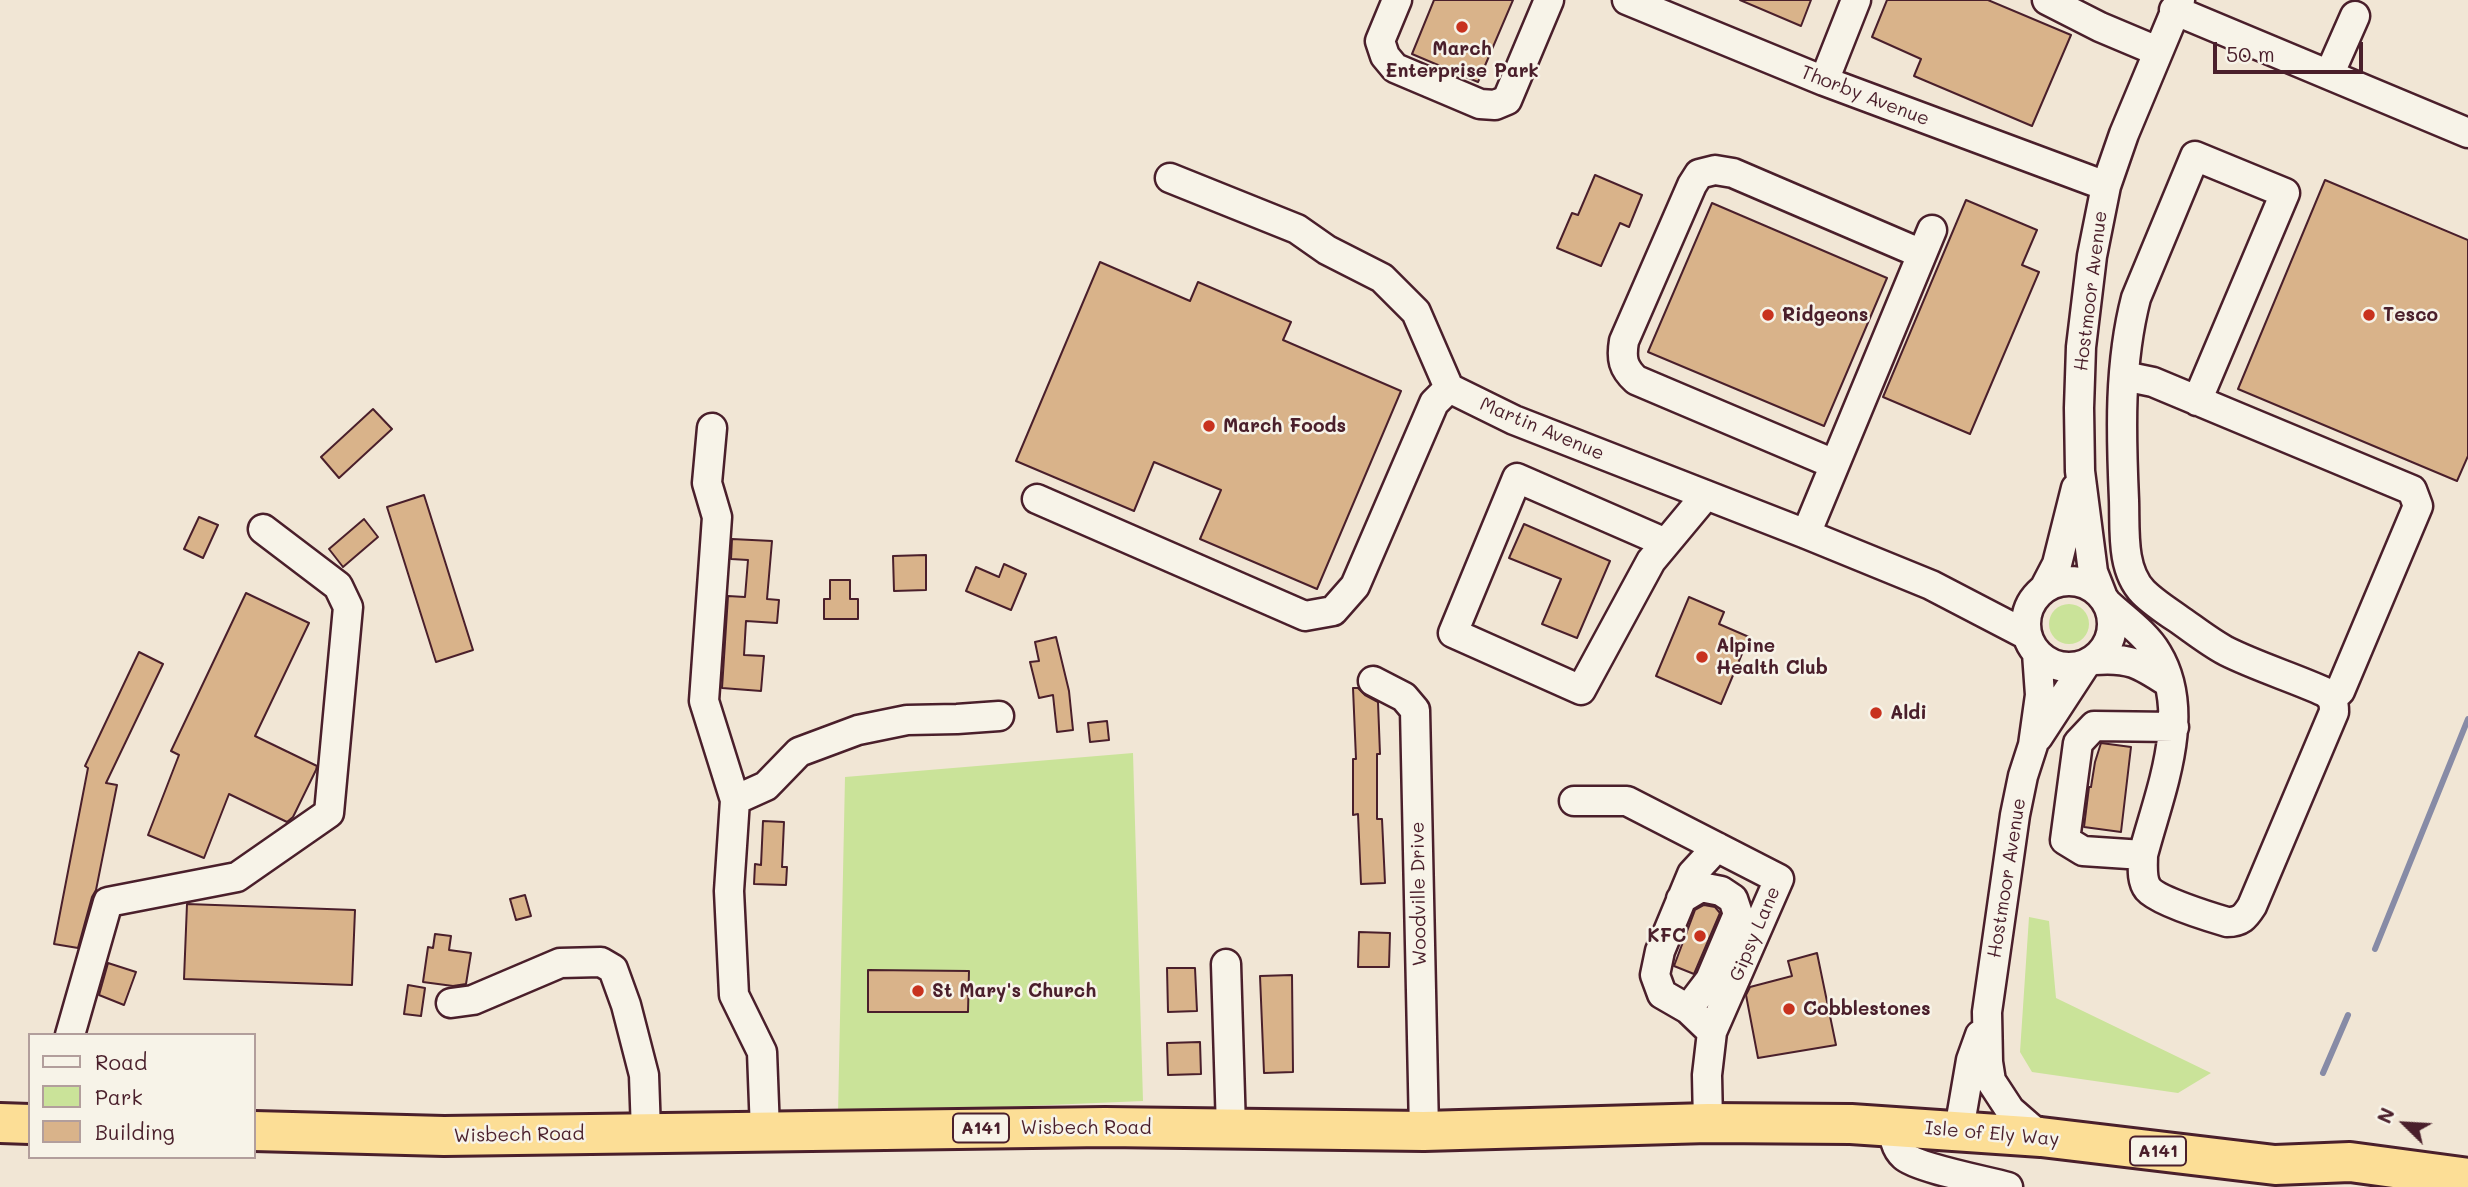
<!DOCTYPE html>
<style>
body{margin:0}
#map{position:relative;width:2468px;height:1187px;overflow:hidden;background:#f1e6d5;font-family:Mali,sans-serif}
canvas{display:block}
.legend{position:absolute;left:28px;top:1033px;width:228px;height:126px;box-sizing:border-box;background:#f7f3e8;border:2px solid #b29e9c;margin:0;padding:9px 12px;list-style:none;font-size:21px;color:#4a1f2b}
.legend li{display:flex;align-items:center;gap:14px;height:35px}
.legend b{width:35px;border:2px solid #b29e9c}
.north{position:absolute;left:2370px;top:1089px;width:70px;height:70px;-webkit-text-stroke:5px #f7f3e8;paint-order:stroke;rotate:294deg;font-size:19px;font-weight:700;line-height:28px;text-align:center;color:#4a1f2b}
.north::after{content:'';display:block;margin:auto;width:24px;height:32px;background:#4a1f2b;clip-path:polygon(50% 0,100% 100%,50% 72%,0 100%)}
.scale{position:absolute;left:2213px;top:42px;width:150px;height:32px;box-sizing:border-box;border:4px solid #4a1f2b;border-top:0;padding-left:9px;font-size:21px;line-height:24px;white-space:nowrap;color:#4a1f2b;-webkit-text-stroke:5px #f7f3e8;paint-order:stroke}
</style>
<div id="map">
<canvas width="2468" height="1187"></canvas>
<ul class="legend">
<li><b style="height:9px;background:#f7f3e8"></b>Road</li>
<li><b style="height:19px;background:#cae399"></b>Park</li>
<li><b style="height:19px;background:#d9b38a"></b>Building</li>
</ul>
<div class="north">N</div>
<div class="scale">50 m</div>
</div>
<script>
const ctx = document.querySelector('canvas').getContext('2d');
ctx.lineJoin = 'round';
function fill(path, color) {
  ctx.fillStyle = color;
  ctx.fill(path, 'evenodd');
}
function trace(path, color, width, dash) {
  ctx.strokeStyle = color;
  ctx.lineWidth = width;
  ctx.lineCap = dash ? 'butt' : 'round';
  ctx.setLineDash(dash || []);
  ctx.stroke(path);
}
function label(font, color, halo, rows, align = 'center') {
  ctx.font = font + ' Mali,sans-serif';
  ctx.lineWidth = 5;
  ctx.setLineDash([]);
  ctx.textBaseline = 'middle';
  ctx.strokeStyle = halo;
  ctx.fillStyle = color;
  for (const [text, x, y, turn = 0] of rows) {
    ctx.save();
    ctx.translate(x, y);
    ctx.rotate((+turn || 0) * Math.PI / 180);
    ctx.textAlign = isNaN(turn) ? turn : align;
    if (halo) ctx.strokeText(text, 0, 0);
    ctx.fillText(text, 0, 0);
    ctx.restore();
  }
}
const green = new Path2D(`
 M2049 624a20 20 0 1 1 40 0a20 20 0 1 1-40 0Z
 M1133,753L1143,1101L838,1114L845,777Z
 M2029,917L2049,921L2056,998L2211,1073L2178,1093L2032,1072L2020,1052Z`);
const stream = new Path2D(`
 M2375,949L2468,719
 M2323,1073L2348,1015`);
const building = new Path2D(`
 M1434,0H1513L1478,82L1412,54Z
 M1740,0H1811L1801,26Z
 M1887,0H1988L2071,35L2032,126L1914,76L1921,59L1872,37Z
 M1595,175L1642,195L1629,227L1620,223L1601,266L1557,248L1572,213L1578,215Z
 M2325,180L2468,240V456L2457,481L2238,389Z
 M1966,200L2037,230L2022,265L2039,272L1970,434L1883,397Z
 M1712,203L1887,278L1824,426L1648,352Z
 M1100,262L1190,301L1198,282L1291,322L1283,340L1401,391L1317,589L1200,539L1221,490L1154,462L1134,511L1016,461Z
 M373,409L392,429L339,478L321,457Z
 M424,495L473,650L436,662L387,507Z
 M199,517L218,525L203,558L184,549Z
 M364,519L378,537L343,567L329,549Z
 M1524,524L1610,561L1577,638L1542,624L1561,579L1509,558Z
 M732,539L772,541L767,599L779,600L777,623L746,621L744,655L764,656L761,691L722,688L728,596L745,597L748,560L731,559Z
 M926,555V590L894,591L893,556Z
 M1004,564L1026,574L1011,610L966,591L976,567L999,577Z
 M830,580H850V599H858V619H824V599H830Z
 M246,593L309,623L255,736L317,766L316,770L293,817L287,822L229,794L204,858L148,835L179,755L171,751Z
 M1689,597L1724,612L1719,624L1749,637L1721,704L1656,676Z
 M1056,637L1069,691L1073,730L1057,732L1053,695L1039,698L1030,662L1039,661L1035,642Z
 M139,652L163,664L106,783L117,785L96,890L92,897L78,948L54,944L88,768L85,766Z
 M1353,688H1358L1365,695L1378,702L1380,754H1377V819H1382L1385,883L1361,884L1358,814L1353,815V759H1356Z
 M1107,721L1109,740L1090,742L1088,723Z
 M2101,743L2131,747L2121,832L2084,827L2089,787H2091L2095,762Z
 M763,821L784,822L782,867H787L786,885L754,884L755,864L761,865Z
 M525,895L531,916L516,920L510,899Z
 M187,904L355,910L352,985L184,979Z
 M1704,905L1715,907L1720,913L1694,974L1674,966L1695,910Z
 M1359,932L1390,933L1389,967H1358Z
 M435,934L451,936L449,950L471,953L466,984L453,986L423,982L428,947L433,948Z
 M1817,953L1836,1045L1758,1058L1746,995L1750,987L1792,976L1788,961Z
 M108,963L136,972L124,1005L99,995Z
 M1167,968H1195L1197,1011L1168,1012Z
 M868,970L969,971L968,1012H868Z
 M1292,975L1293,1072L1264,1073L1260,976Z
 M408,985L425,988L421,1016L404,1014Z
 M1200,1042L1201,1074L1168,1075L1167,1043Z`);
const minor = new Path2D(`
 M1397,0L1380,41L1385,56L1395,68L1480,104L1495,105L1507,100L1549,0
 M1627,0L1824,81L2106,186
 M2047,0L2100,27L2157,51
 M2174,10L2468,133
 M2329,75L2355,16
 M1824,81L1856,0
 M1170,178L1297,229L1327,250L1382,278L1416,312L1449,388L1514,420L1806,534L1931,585L2027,635
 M2124,376L2153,382L2412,490L2418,506L2340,691L2332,698
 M712,428L707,483L717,517L704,701L735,800L729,891L734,995L762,1052L765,1131
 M1834,464L1636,380C1623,368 1621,359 1624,341L1692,185L1699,174L1715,170L1733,173L1922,254
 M1037,499L1305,616L1333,611L1355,586L1434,403L1449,388
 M1806,534L1932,230
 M1666,543L1517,478L1453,633L1581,690L1651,561L1706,495
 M2026 624a43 43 0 1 1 86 0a43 43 0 1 1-86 0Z
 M2044,589L2057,564L2076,488
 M2102,595L2093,572L2080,471L2079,408L2081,347L2092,256L2106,186L2124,134L2180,0
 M2108,604C2124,619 2146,634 2157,653C2194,714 2159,793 2143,855C2143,866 2141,880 2148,889C2158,901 2210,917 2227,922C2241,922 2245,917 2252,906L2334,712C2334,702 2333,698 2325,692C2292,677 2258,667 2226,651C2209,642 2193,629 2177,618C2165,610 2153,602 2143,592C2121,569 2125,530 2124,500C2121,432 2119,364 2136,298L2195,156L2285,193L2197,401
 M2037,653L2040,695L2033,745L2023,776L2015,815L1987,1012L1988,1062L1991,1081L2010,1110L2041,1137
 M2094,660C2130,657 2140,664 2169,683
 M1373,681L1404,697L1415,710L1424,1131
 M2038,737L2085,665
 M735,800L766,786L799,752L858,730L907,720L957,719L999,716
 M1574,801H1627L1779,879L1712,1032L1707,1075L1708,1123
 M2143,855L2083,851L2065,840L2078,743L2094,726L2174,727
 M1681,899L1701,887L1721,891L1733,899L1738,914L1710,980L1688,1009
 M1226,964L1231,1129
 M451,1003L473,1000L560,963L601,962L613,969L626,1005L644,1075L646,1132
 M1712,1032L1688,1009L1662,994L1655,975L1660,951L1692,874L1717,847
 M70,1035L108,902L237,877L329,813L348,607L338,586L263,529
 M1893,1126C1894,1137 1895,1148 1904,1156C1917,1168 1987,1181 2008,1187
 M1959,1130L1971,1060L1980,1035`);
const highway = new Path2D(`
 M0,1123L30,1124
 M254,1131L444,1136L1105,1127L1424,1131L1708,1123L1851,1124L2041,1137L2275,1165L2350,1162L2468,1178`);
const markers = [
 [1462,27,7,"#c8321e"],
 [1768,315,7,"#c8321e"],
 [2369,315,7,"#c8321e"],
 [1209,426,7,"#c8321e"],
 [1702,657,7,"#c8321e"],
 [1876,713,7,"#c8321e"],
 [1700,936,7,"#c8321e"],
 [918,991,7,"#c8321e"],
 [1789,1009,7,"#c8321e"]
];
const shields = [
 [981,1128,56],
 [2158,1151,56]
];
const shieldNames = [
 ["A141",981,1128],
 ["A141",2158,1151]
];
const poiNames = [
 ["March",1462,49,"center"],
 ["Enterprise Park",1462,71,"center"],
 ["Ridgeons",1782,315],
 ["Tesco",2383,315],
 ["March Foods",1223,426],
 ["Alpine",1716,646],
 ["Health Club",1716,668],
 ["Aldi",1890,713],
 ["KFC",1686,936,"right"],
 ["St Mary's Church",932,991],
 ["Cobblestones",1803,1009]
];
const streetNames = [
 ["Thorby Avenue",1865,96,21],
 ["Hostmoor Avenue",2091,291,-83],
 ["Martin Avenue",1542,429,23],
 ["Hostmoor Avenue",2007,878,-81],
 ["Woodville Drive",1419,894,-91],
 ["Gipsy Lane",1755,934,-67],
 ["Wisbech Road",1086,1128],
 ["Isle of Ely Way",1992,1134,5],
 ["Wisbech Road",519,1135,-1]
];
fill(green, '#cae399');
trace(stream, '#878ba6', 6);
fill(building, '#d9b38a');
trace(building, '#4a1f2b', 2);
trace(minor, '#4a1f2b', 33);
trace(highway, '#4a1f2b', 44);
trace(minor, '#f7f3e8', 28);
trace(highway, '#fcde96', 38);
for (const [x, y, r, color] of markers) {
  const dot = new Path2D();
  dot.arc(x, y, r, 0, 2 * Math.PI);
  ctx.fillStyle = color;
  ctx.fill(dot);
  trace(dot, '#f7f3e8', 2.5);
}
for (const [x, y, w] of shields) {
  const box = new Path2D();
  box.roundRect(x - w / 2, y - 14.5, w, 29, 5);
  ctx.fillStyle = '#f7f3e8';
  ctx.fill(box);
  trace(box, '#4a1f2b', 2);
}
label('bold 18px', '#4a1f2b', null, shieldNames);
label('bold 19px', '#4a1f2b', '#f7f3e8', poiNames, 'left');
label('19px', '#4a1f2b', '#f7f3e8', streetNames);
</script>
